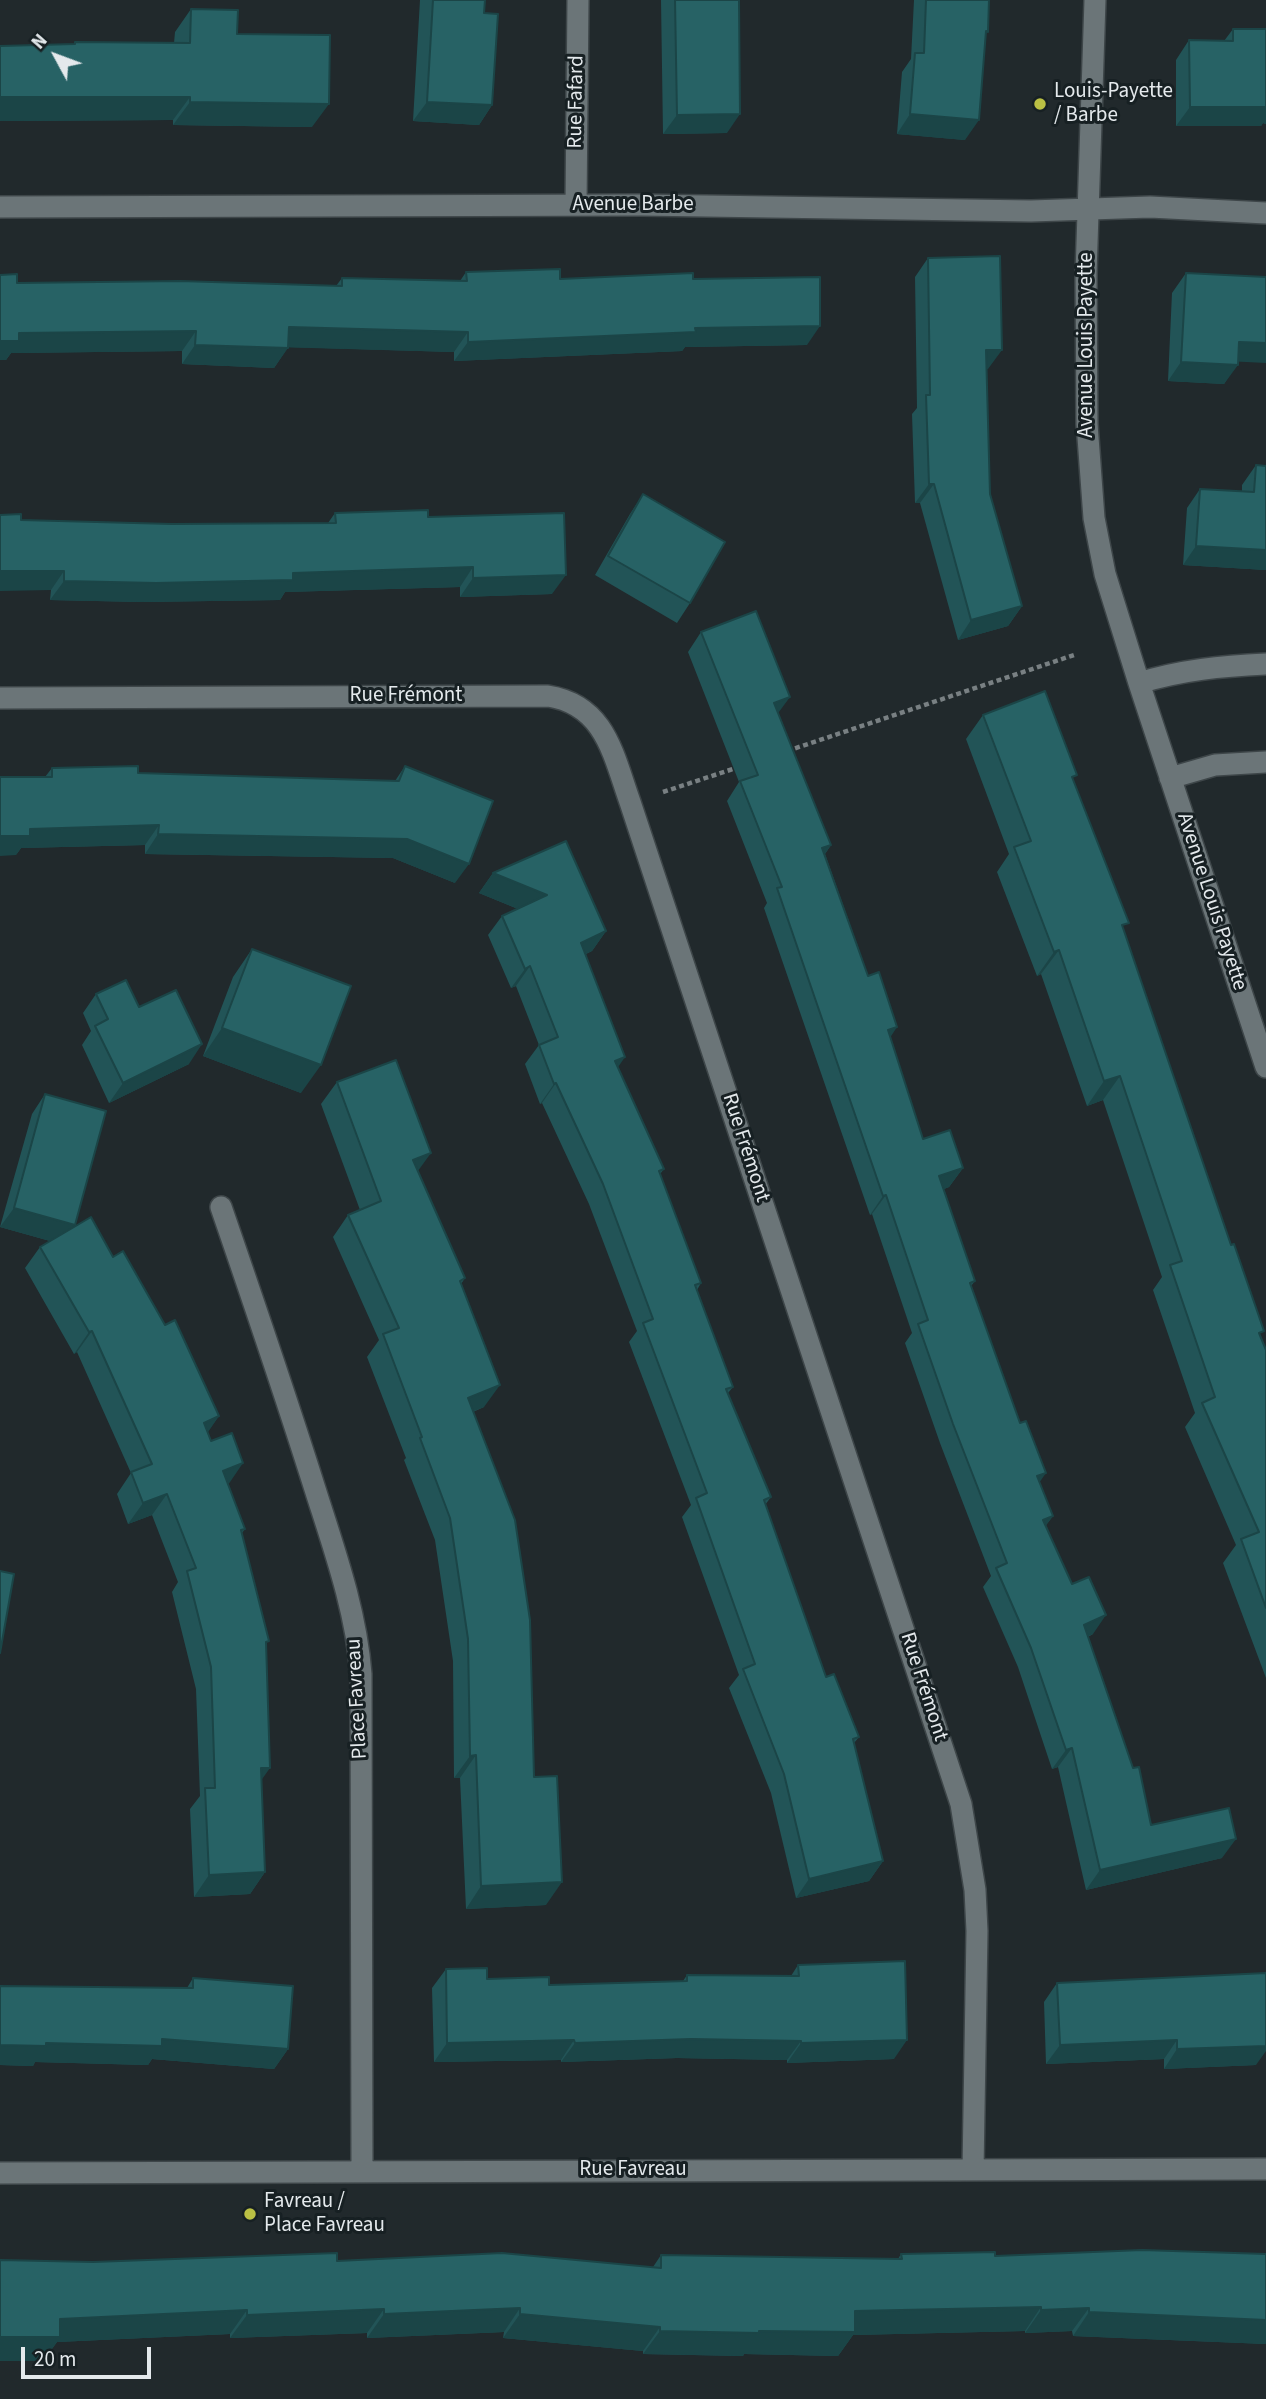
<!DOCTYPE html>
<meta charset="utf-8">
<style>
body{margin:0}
#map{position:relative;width:1266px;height:2399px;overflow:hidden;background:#21292c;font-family:"Source Sans 3",sans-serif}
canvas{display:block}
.north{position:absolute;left:21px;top:21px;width:70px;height:70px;-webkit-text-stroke:5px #172023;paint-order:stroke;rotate:311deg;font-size:19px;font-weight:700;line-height:28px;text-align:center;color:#e4e9ec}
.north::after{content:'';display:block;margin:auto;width:24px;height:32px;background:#e4e9ec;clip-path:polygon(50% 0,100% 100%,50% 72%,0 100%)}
.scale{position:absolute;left:21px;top:2347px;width:130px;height:32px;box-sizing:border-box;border:4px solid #e4e9ec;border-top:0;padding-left:9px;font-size:21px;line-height:24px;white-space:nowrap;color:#e4e9ec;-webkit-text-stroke:5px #172023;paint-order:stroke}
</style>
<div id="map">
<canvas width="1266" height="2399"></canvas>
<div class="north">N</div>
<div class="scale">20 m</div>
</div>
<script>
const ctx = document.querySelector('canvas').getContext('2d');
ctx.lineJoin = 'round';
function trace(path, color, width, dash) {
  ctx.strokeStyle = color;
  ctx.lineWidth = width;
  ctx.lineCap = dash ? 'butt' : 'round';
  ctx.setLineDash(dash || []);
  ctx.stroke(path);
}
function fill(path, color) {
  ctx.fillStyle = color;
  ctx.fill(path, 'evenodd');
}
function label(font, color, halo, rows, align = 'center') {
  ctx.font = font + ' "Source Sans 3",sans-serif';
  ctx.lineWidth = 6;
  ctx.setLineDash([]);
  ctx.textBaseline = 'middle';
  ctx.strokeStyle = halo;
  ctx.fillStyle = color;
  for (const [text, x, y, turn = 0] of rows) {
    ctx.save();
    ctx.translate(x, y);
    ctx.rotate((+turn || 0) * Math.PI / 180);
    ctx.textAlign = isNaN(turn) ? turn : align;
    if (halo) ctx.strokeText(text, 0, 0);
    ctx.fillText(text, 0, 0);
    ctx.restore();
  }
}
const path = new Path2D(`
 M787,751L1077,654
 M663,792L739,767`);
const minor = new Path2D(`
 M1095,0L1086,274L1087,424L1094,518L1105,574L1139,683L1266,1067
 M576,205L578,0
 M0,207L641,205L1031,211L1150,207L1266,213
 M1139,683C1181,670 1222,666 1266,664
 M0,698L548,696C605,705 613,754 630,802L961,1804L975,1890L977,1931L973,2170
 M1170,778L1215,765L1266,762
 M221,1207C253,1300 285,1394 315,1489C334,1549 356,1610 361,1674L362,2170
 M0,2173L1266,2169`);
const wall = new Path2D(`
 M420,0H485L484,13L492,105L479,125L413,121Z
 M661,0H739L727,133L663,134Z
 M914,0H989L986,35L965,140L897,134L902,72L911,59Z
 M191,9L237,34L312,127L173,125V120L0,121V46L74,44L75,42L174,43L175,32Z
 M1233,29H1266V124L1263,123L1261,126H1176V60L1189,40L1224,41Z
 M928,258L988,369H986L990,494L1022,606L1008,626L958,640L920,503H915L912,414L917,408L915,277Z
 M466,272L560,279H693L807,345L685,347L682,351L454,361V352L288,347L274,368L182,364V351L11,353L6,360H0V275L17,283L336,286L342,278L460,281Z
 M1186,273L1238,362L1224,384L1168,381L1172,293Z
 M1256,465L1266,466V570L1183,565L1187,508L1200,489L1242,491V485Z
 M643,494L690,603L677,623L595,575L630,514Z
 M335,513L428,517L552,594L460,597V587L285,592L280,600L142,602L50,600L51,590L21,520L172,524L328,523Z
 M701,632L778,713L831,845L825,854L890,1037L923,1139L963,1168L949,1187L944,1189L975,1281L971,1286L1039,1482L1053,1516L1046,1525L1093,1634L1088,1637L1151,1825L1222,1858L1086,1890L1058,1767L1052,1769L1018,1667L983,1587L991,1576L940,1443L905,1343L912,1333L872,1214L870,1215L764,908L767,903L727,801L739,782L688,652Z
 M983,715L1073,780L1260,1337L1266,1350V1678L1223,1563L1236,1545L1185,1427L1195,1413L1153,1290L1162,1277L1103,1100L1087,1106L1041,974L1037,976L997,872L1009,854L966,739Z
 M405,766L455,883L393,858L145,854V845L21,848L16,855L45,777L52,768L138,773L395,781Z
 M493,873L606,931L592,951L586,954L618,1068L664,1169L660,1174L701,1283L697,1290L733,1387L728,1393L771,1497L765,1505L826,1677L859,1737L854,1743L883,1861L869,1881L796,1898L771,1793L729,1688L739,1675L682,1517L691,1505L629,1342L637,1331L589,1204L542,1103L540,1104L525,1064L539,1045L516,986L511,988L488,935L502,916L518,909L479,893Z
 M252,949L301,1093L203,1056L233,977Z
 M96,994L189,1064L109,1103L82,1045L91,1031L83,1013Z
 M337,1082L418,1171L465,1278L461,1284L484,1407L473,1412L534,1777L546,1905L466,1909L460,1778H454L453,1661L435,1540L404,1460L406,1458L367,1357L379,1340L333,1237L348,1215L360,1210L321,1104Z
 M45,1094L75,1225L72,1228L113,1257L165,1325L219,1416L207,1432L245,1529L242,1533L266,1646L261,1780L265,1872L250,1894L194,1897L190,1809L200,1796L196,1689L172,1592L178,1582L152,1515L128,1524L117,1494L131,1473L77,1352L74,1354L25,1268L40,1247L50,1241L0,1227L32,1114Z
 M798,1965L894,2059L787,2063V2060L677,2058L561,2062V2060L434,2062L432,1988L446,1969L487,1979L549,1985L683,1981L687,1975L791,1976Z
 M193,1978L288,2049L274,2069L152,2059L148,2065L35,2062L33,2066L0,2065V1986L187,1988Z
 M1057,1983L1256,2065L1164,2069V2059L1046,2064L1044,2002Z
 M901,2254L995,2256L1266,2254V2344L1073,2336L1072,2331L1025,2333V2331L853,2335L838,2356L744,2354L743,2356L643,2354V2351L503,2338L504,2332L367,2338V2333L230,2338V2334L57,2342L43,2361H0V2260L93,2262L337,2261L653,2267L661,2255L898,2259Z`);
const shadedWall = new Path2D(`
 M0,97H190L173,120L0,121Z
 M190,102L329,104L312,127L173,125Z
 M427,102L492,105L479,125L413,121Z
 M1190,107H1266V124L1263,123L1261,126H1176Z
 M740,114L727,133L663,134L677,115Z
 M910,114L979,120L965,140L897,134Z
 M820,326L807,345L685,347L682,351L454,361L468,342L695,328Z
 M289,327L468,332L454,352L275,347Z
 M196,331L182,351L11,353L6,360H0V341L19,333Z
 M1239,342L1266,343V363L1226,361Z
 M195,345L288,348L274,368L182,364Z
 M986,350H1002L988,369H972Z
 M1181,362L1238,365L1224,384L1168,381Z
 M929,484H934L920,503H915Z
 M1196,546L1266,550V570L1183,565Z
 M473,567L460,587L285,592L280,600L142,602L50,600L64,581Z
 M0,571H64L51,590L0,591Z
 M566,575L552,594L460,597L473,578Z
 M1022,606L1008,626L958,640L971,620Z
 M790,697L776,716L774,703Z
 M159,825L145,845L21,848L16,855L0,856V836L30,829Z
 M158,834L407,839L469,864L455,883L393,858L145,854Z
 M831,845L818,864L822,848Z
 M493,873L547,895L533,915L479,893Z
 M606,931L592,951L568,962L581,943Z
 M1059,950L1041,974L1037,976L1054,952Z
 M530,966L516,986L511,988L525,969Z
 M897,1027L884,1047L888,1030Z
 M222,1028L321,1065L301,1093L203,1056Z
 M202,1044L189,1064L109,1103L123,1083Z
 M625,1057L612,1076L615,1061Z
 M1120,1076L1103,1100L1087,1106L1104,1081Z
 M556,1083L542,1103L540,1104L554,1084Z
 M431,1153L415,1175L413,1160Z
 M963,1168L949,1187L926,1196L939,1176Z
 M886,1195L872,1214L870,1215L883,1196Z
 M14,1208L75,1225L61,1244L0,1227Z
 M92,1331L77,1352L74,1354L89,1332Z
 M500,1385L484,1407L452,1420L468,1398Z
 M219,1416L204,1438V1423Z
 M243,1463L228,1485L208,1493L223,1471Z
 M1046,1473L1032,1493L1037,1476Z
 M167,1494L152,1515L128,1524L143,1503Z
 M1053,1516L1039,1535L1043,1520Z
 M1106,1615L1093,1634L1071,1644L1084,1625Z
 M1072,1748L1058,1767L1052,1769L1066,1750Z
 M476,1755L460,1778H454L470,1756Z
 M261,1768H270L255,1789Z
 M1236,1839L1222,1858L1086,1890L1100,1870Z
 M883,1861L869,1881L796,1898L809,1879Z
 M265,1872L250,1894L194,1897L209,1875Z
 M562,1882L546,1905L466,1909L481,1886Z
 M162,2039L288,2049L274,2069L152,2059L148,2065L35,2062L33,2066L0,2065V2045Z
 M691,2039L801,2041L787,2060L677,2058L561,2062L575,2043Z
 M574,2040L561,2060L434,2062L447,2043Z
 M907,2040L894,2059L787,2063L801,2043Z
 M1177,2040L1164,2059L1046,2064L1060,2045Z
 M1266,2046V2051L1256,2065L1164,2069L1177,2049Z
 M1041,2307L1025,2331L853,2335L838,2356L744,2354L743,2356L643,2354L660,2331H759L855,2311Z
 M520,2308L504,2332L367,2338L384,2314Z
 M1089,2308L1072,2331L1025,2333L1041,2310Z
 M384,2309L367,2333L230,2338L247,2315Z
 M247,2310L230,2334L57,2342L43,2361H0V2337L60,2319Z
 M1089,2312L1266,2320V2344L1073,2336Z
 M520,2314L660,2327L643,2351L503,2338Z`);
const building = new Path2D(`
 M433,0H485L484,13L498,14L492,105L427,102Z
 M675,0H739L740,114L677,115Z
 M926,0H989L988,32L986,31L979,120L910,114L915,53H924Z
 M191,9L238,10L237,34L330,35L329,104L190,102V97H0V46L75,44V42L190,43Z
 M1233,29H1266V107H1190L1189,40L1233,41Z
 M1000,256L1002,350H986L990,494L1022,606L971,620L934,484H929L926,395H930L928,258Z
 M560,269V279L693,273V279L820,277V326L695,328L696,332L468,342V332L289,327L288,348L195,345L196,331L19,333V341H0V275L17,274V283L180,281L342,286V278L467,281L466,272Z
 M1186,273L1266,277V343L1239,342L1238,365L1181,362Z
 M1256,465L1266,466V550L1196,546L1200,489L1254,492Z
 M643,494L725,542L690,603L608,556Z
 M428,510V517L564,513L566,575L473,578V567L293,573V580L156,583L64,581V571H0V515L21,514V520L172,524L336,523L335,513Z
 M756,611L790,697L774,703L831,845L822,848L868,976L879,972L897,1027L888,1030L923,1139L950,1130L963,1168L939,1176L975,1281L970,1283L1020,1423L1026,1421L1046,1473L1037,1476L1053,1516L1043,1520L1072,1584L1089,1577L1106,1615L1084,1625L1133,1768L1139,1767L1151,1825L1229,1808L1236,1839L1100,1870L1072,1748L1066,1750L1031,1648L996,1568L1007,1563L953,1424L918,1324L928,1320L886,1195L883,1196L777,888L782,887L740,781L758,775L701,632Z
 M1045,691L1077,775L1072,777L1129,923L1122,925L1231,1245L1234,1244L1264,1331L1259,1333L1266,1350V1608L1241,1539L1259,1532L1202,1403L1215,1397L1170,1265L1182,1261L1120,1076L1104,1081L1059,950L1054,952L1014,847L1031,841L983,715Z
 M138,766V773L399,781L405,766L493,801L469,864L407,839L158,834L159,825L30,829V836H0V777H52V768Z
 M566,841L606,931L581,943L625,1057L615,1061L664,1169L659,1171L701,1283L695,1285L733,1387L726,1389L771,1497L764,1500L826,1677L834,1674L859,1737L853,1739L883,1861L809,1879L784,1774L743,1669L755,1664L696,1498L707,1493L643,1323L653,1319L603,1184L556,1083L554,1084L539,1045L558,1037L530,966L525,969L502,916L547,895L493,873Z
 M252,949L351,986L321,1065L222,1028Z
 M126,980L139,1007L176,990L202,1044L123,1083L95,1026L108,1019L96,994Z
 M396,1060L431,1153L413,1160L465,1278L460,1281L500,1385L468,1398L515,1520L530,1620L534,1777L557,1776L562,1882L481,1886L476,1755L470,1756L468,1639L450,1518L420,1438L422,1437L383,1334L399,1328L348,1215L381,1201L337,1082Z
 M45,1094L106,1111L75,1225L14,1208Z
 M91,1217L113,1257L123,1251L165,1325L175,1320L219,1416L204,1423L211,1441L232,1433L243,1463L223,1471L245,1529L241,1530L269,1641L266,1642L270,1768H261L265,1872L209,1875L205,1788H215L211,1667L187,1571L196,1568L167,1494L143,1503L131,1472L152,1464L92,1331L89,1332L40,1247Z
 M0,1571L14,1574L0,1653Z
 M905,1961L907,2040L801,2043V2041L691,2039L575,2043L574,2040L447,2043L446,1969L487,1968V1979L549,1977V1985L687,1981V1975L799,1976L798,1965Z
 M1266,1973V2046L1177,2049V2040L1060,2045L1057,1983Z
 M193,1978L293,1986L288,2049L162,2039V2046L46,2043V2046L0,2045V1986L193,1988Z
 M1142,2250L1266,2254V2320L1089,2312V2308L1041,2310V2307L855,2311V2332L759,2331V2333L660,2331V2327L520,2314V2308L384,2314V2309L247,2315V2310L60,2319V2337H0V2260L93,2262L337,2253V2261L502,2253L661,2268V2255L902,2259L901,2254L995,2252V2256Z`);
const markers = [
 [1040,104,7,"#bbc044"],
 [250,2214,7,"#bbc044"]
];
const poiNames = [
 ["Louis-Payette",1054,92],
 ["/ Barbe",1054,116],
 ["Favreau /",264,2202],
 ["Place Favreau",264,2226]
];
const streetNames = [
 ["Rue Fafard",577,102,-89],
 ["Avenue Barbe",633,205],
 ["Avenue Louis Payette",1087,345,-90],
 ["Rue Frémont",406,696],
 ["Avenue Louis Payette",1211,902,72],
 ["Rue Frémont",745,1148,72],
 ["Rue Frémont",923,1687,72],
 ["Place Favreau",358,1699,-93],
 ["Rue Favreau",633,2170]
];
trace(minor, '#3e4649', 24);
trace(path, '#798083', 4.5, [5, 3.5]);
trace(minor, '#6b7578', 21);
fill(wall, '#225457');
fill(shadedWall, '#1b4547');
fill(building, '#276265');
trace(building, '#1b4547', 2);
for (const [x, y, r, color] of markers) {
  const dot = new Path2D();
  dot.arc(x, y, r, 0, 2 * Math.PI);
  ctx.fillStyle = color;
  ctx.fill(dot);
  trace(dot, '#172023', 2.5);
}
label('21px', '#e4e9ec', '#172023', poiNames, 'left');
label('21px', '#e4e9ec', '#172023', streetNames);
</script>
